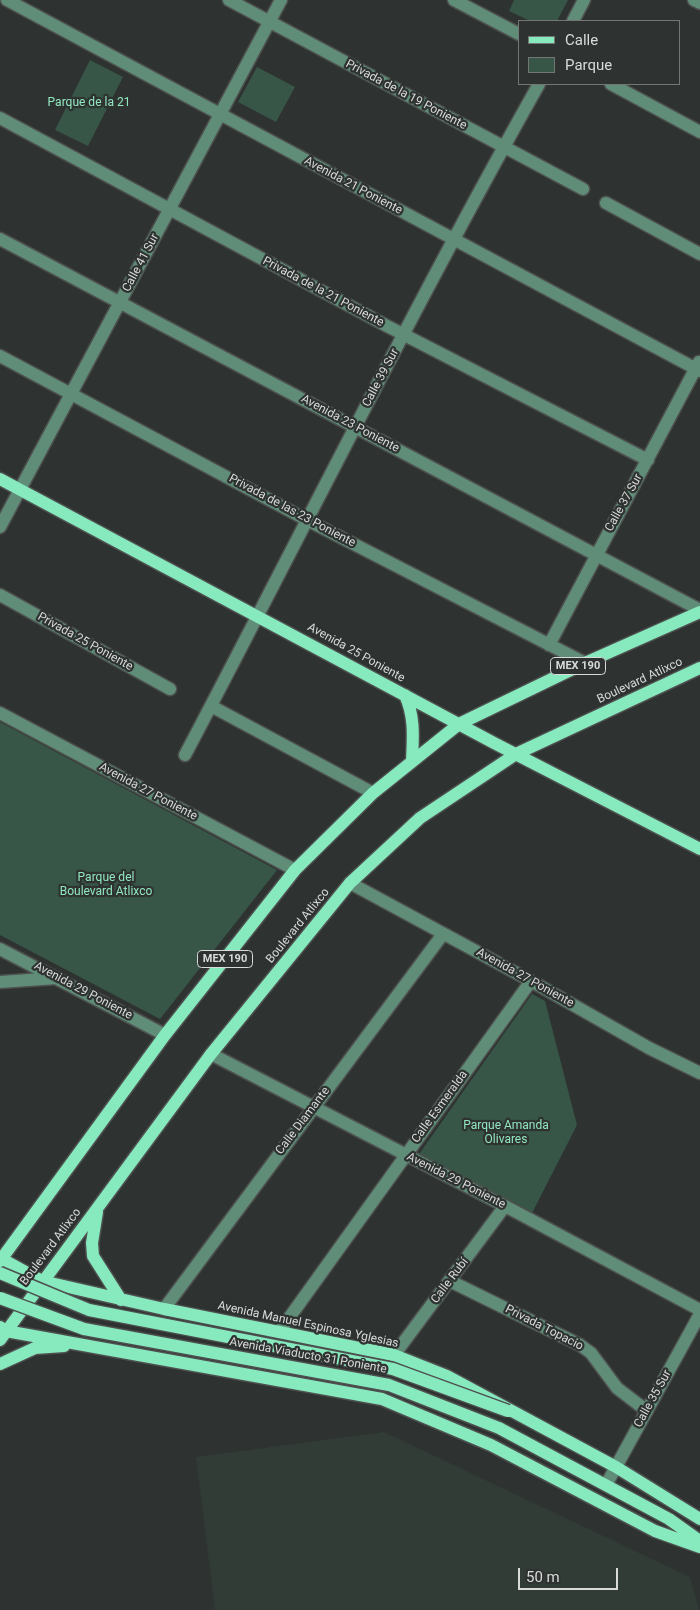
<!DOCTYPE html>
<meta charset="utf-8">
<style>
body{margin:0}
#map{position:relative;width:700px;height:1610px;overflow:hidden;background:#2e3230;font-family:Roboto,sans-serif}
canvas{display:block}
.legend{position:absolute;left:518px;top:20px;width:162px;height:65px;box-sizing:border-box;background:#2e3230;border:1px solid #727674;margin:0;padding:6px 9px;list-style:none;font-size:15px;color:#d8dbda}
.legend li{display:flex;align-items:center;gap:10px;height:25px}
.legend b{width:25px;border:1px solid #727674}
.scale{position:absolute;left:518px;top:1568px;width:100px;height:22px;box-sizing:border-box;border:2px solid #d8dbda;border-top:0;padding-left:6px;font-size:15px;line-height:18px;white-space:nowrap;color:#d8dbda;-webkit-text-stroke:4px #2e3230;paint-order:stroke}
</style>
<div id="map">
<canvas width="700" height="1610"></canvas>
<ul class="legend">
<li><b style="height:6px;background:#87e9be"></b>Calle</li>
<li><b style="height:14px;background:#375648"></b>Parque</li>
</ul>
<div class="scale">50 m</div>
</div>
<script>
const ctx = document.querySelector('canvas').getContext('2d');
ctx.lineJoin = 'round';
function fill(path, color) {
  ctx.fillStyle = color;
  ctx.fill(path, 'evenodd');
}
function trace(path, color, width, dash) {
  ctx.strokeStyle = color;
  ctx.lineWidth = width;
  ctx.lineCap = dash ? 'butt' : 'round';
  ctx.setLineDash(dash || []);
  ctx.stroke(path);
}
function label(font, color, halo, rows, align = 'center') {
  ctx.font = font + ' Roboto,sans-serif';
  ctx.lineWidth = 4.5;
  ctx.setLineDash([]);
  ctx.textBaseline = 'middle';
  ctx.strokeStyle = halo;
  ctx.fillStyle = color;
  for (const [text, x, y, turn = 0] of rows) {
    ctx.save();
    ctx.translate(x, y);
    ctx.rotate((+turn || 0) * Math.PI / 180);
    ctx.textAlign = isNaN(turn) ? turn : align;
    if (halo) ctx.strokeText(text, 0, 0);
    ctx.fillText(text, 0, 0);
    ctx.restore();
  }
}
const built = new Path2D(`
 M384,1432L690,1577L699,1610H215L196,1457Z`);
const green = new Path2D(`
 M514,0H568L557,21H530L509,11Z
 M90,60L123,77L88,146L55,130Z
 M257,67L295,87L276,122L238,102Z
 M0,722L277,870L160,1019L0,935Z
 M532,994L545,1001L577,1125L531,1215L417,1157Z`);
const minor = new Path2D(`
 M7,0L700,371
 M229,0L583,189
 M454,0L519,34
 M694,0L700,3
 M573,21L584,0
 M611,84L700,132
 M0,118L387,326L648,460
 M606,203L700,254
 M0,239L700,610
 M0,356L309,521L585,663
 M0,527L281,0
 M0,595L170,689
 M549,645L699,362
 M211,706L373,793
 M0,713L295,870
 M185,755C303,531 415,304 539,84
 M350,883L531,981L649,1048L700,1073
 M0,949L165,1035
 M0,982L57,978
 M211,1054L505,1206L700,1310
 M450,1281L580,1345L591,1353L617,1388L647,1411
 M164,1309L443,934
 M279,1332L531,981
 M394,1355L505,1206
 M606,1485L700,1314`);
const major = new Path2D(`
 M0,479L494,743L700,849
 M405,695C415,717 413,738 412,761
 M97,1212L92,1243L93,1256L121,1300
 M0,1258L42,1281L164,1309L394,1355L447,1376L616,1467L700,1519
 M0,1261L165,1035L295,870L373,793L459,724L585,663L700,612
 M0,1327L6,1331L382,1399L491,1445L655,1531L700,1547
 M0,1340L211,1054L350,883L420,818L516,754L700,668
 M0,1364L35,1348L64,1346
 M499,1428L669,1519L700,1541`);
const majorBridge = new Path2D(`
 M0,1273L89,1310L393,1369L508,1411
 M0,1298L84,1329L389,1385L499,1428`);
const shields = [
 [578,666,55],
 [225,959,55]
];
const shieldNames = [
 ["MEX 190",578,666],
 ["MEX 190",225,959]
];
const streetNames = [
 ["Privada de la 19 Poniente",406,95,28],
 ["Avenida 21 Poniente",353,186,28],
 ["Calle 41 Sur",141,263,-62],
 ["Privada de la 21 Poniente",323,292,28],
 ["Calle 39 Sur",381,378,-62],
 ["Avenida 23 Poniente",350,424,28],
 ["Calle 37 Sur",624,503,-61],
 ["Privada de las 23 Poniente",292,511,28],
 ["Privada 25 Poniente",85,642,29],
 ["Avenida 25 Poniente",356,653,29],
 ["Boulevard Atlixco",640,681,-25],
 ["Avenida 27 Poniente",148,792,28],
 ["Boulevard Atlixco",298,926,-51],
 ["Avenida 27 Poniente",525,978,29],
 ["Avenida 29 Poniente",83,991,28],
 ["Calle Esmeralda",440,1107,-54],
 ["Calle Diamante",303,1121,-53],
 ["Avenida 29 Poniente",456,1181,27],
 ["Boulevard Atlixco",51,1247,-53],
 ["Calle Rubí",450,1281,-53],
 ["Avenida Manuel Espinosa Yglesias",308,1325,12],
 ["Privada Topacio",544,1328,27],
 ["Avenida Viaducto 31 Poniente",308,1356,10],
 ["Calle 35 Sur",653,1399,-61]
];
const parkNames = [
 ["Parque de la 21",89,103],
 ["Parque del",106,878],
 ["Boulevard Atlixco",106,892],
 ["Parque Amanda",506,1126],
 ["Olivares",506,1140]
];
fill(built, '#313c37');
fill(green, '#375648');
trace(minor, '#4d504f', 15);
trace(major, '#4d504f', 15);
trace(minor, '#5f8d78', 12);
trace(major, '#87e9be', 12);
trace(majorBridge, '#4d504f', 15, []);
trace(majorBridge, '#87e9be', 12);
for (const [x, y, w] of shields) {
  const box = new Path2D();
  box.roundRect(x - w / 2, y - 8.5, w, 17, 4);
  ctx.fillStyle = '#2e3230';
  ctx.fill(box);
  trace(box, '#d8dbda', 1);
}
label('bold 11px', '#d8dbda', null, shieldNames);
label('12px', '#d8dbda', '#2e3230', streetNames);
label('12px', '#90e7c0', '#2e3230', parkNames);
</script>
